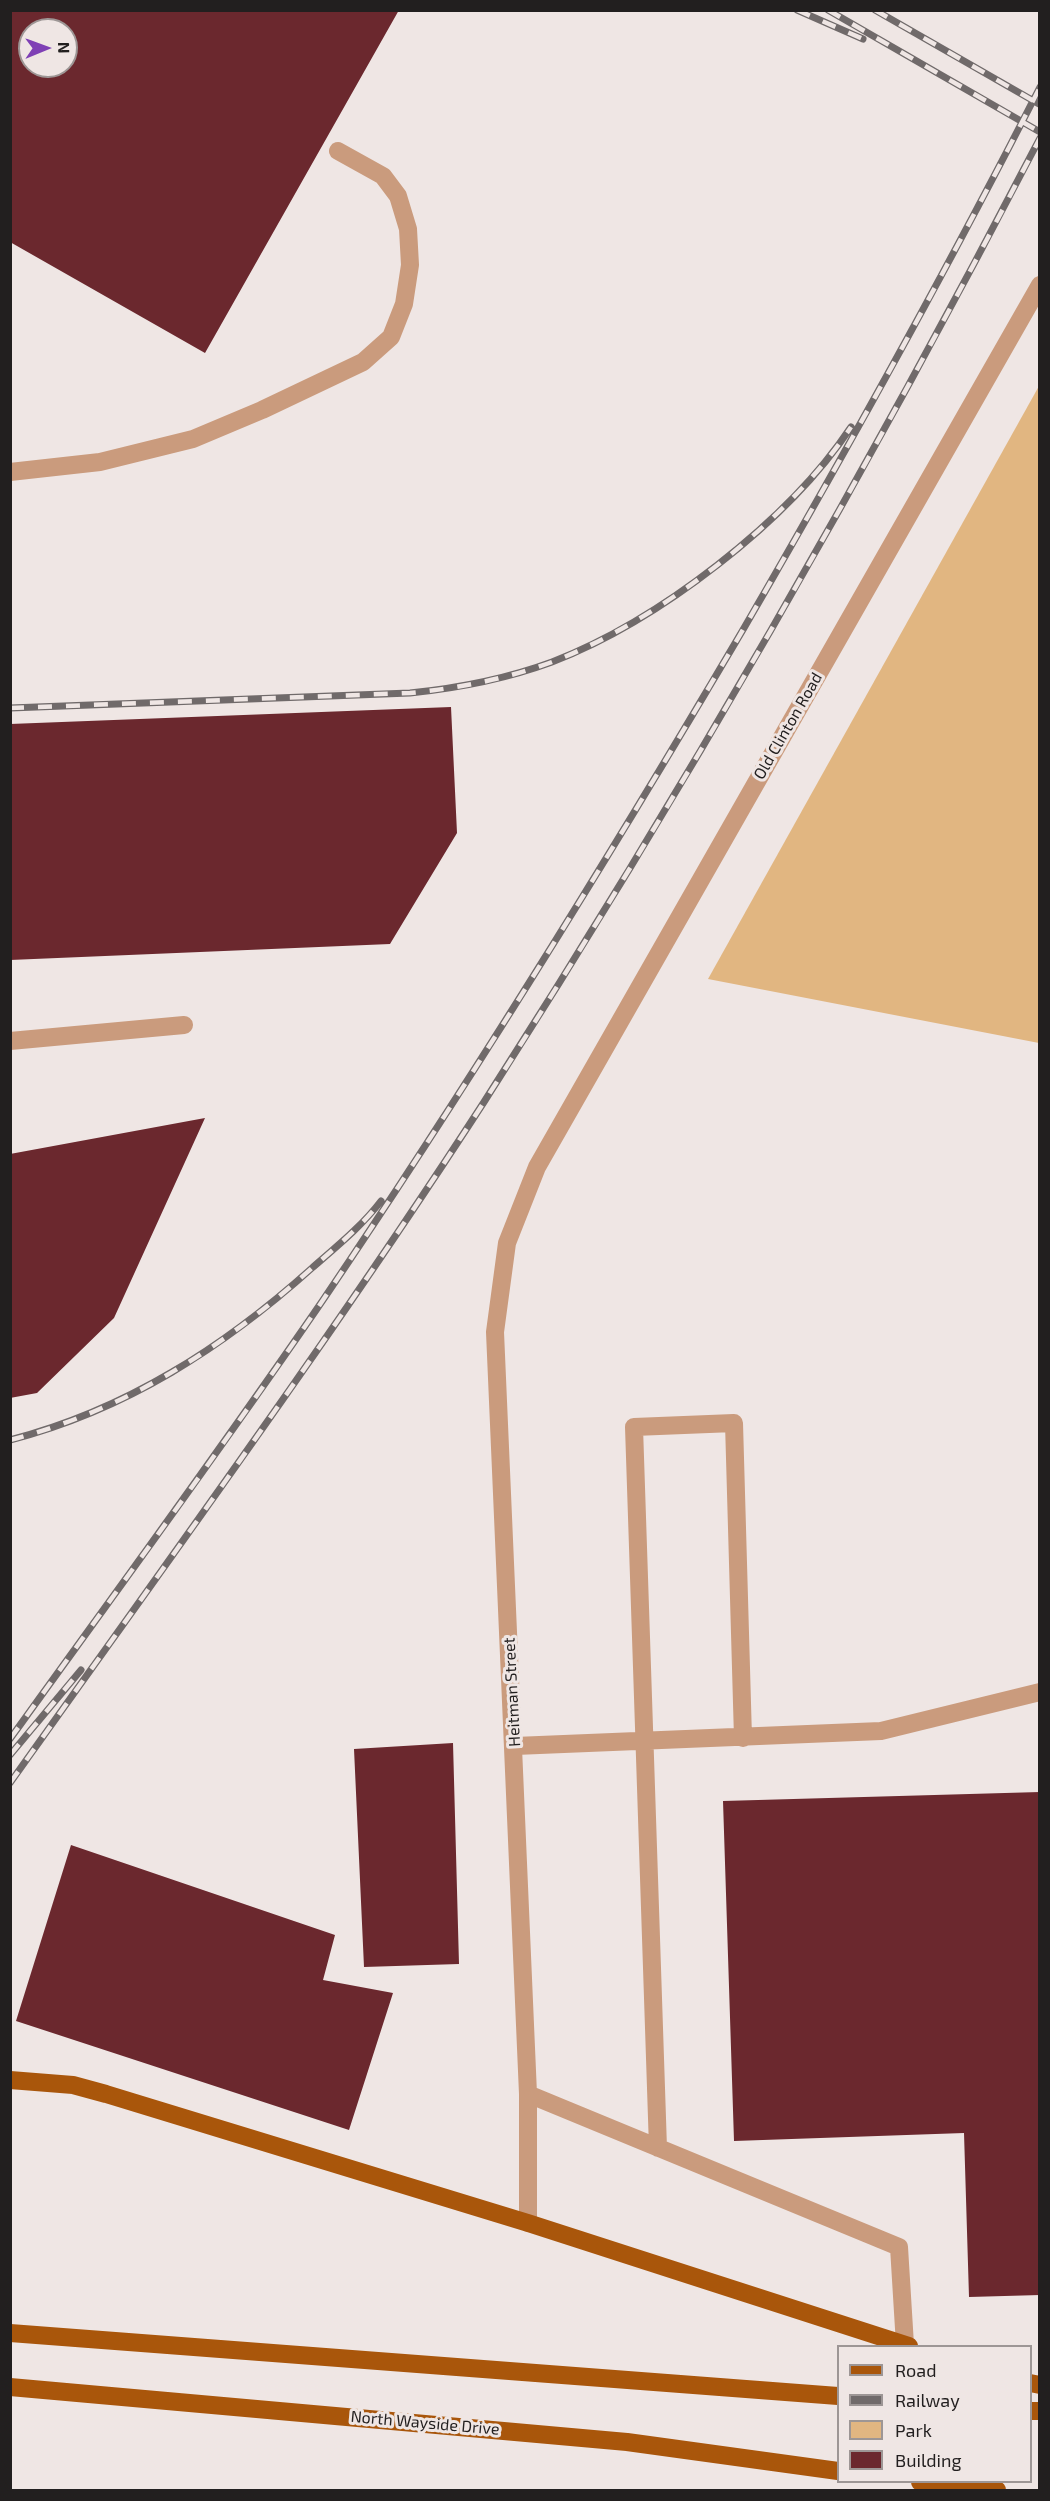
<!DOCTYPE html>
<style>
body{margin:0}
#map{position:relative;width:1050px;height:2501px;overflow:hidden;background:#efe6e4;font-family:"Exo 2",sans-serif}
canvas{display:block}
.frame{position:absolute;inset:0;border:12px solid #221f1f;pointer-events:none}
.legend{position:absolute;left:837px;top:2345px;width:195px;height:138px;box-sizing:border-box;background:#efe6e4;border:2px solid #9d9695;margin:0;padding:8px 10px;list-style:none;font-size:18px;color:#221f1f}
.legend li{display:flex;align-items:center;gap:12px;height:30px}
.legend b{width:30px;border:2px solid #9d9695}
.north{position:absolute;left:18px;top:18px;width:60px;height:60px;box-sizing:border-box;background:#efe6e4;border:2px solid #9d9695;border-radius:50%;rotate:89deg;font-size:16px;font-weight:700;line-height:24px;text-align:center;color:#221f1f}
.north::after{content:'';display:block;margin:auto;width:21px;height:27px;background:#7f40b5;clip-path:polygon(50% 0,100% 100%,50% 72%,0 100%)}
</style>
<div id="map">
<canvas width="1050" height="2501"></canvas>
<div class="frame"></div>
<ul class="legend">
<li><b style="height:8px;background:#a9560b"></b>Road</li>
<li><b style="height:8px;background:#706a6a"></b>Railway</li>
<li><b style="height:16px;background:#e1b681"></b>Park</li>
<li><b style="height:16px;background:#6b282e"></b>Building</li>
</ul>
<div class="north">N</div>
</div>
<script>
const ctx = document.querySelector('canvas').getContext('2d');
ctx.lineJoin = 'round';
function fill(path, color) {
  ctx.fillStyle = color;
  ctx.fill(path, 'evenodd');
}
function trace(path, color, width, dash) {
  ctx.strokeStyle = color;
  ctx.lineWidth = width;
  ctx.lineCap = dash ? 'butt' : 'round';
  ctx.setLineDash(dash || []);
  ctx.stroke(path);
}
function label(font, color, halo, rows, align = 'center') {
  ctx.font = font + ' "Exo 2",sans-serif';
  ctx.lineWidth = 6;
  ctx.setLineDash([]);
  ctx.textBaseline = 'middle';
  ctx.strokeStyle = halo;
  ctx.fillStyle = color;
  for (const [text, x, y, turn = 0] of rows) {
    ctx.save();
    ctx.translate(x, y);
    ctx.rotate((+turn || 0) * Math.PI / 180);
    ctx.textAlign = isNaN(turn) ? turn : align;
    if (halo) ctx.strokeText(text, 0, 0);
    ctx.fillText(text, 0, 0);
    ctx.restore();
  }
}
const green = new Path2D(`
 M1039,386V1043L708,979Z`);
const building = new Path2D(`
 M10,10H399L205,353L10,242ZM30,30H66V66H30Z
 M451,707L457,833L390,944L10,960V724Z
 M205,1118L114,1318L37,1393L10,1398V1154Z
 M453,1743L459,1964L364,1967L354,1749Z
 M1040,1792V2295L969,2297L964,2133L734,2141L723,1801Z
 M71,1845L335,1935L323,1980L393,1993L349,2130L16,2021Z`);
const lane = new Path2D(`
 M10,472L100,462L193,439L262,410L363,362L391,337L404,304L410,265L408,229L398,196L383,176L338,151
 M10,1041L184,1025
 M515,1746L881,1731L1040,1692
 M528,2094L899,2247L905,2345
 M658,2148L634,1427L734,1423L743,1738
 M528,2223V2094L495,1332L507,1243L537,1167L1040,285`);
const primary = new Path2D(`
 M10,2080L73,2085L106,2094L528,2223L909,2346
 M10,2333L838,2396
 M1030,2383L1040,2385
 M10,2387L627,2442L838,2471
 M1030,2411H1040
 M920,2482L997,2490`);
const rail = new Path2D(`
 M797,10L863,39
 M828,10L1040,132
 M875,10L1039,104
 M10,708L410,693C459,688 506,679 552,662C658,621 788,522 851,427
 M10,1440C126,1410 224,1347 312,1268C336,1247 362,1226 381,1201
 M10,1739C115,1593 222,1448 323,1300C471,1081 610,856 744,628C847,450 947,270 1040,87
 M10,1755L81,1670
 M10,1783C170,1558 334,1334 484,1102C684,790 869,468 1040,138`);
const streetNames = [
 ["Old Clinton Road",788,726,-60],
 ["Heitman Street",512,1692,-93],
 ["North Wayside Drive",425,2423,5]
];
fill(green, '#e1b681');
fill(building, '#6b282e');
trace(lane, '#ca9b7d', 18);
trace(primary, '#a9560b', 18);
trace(rail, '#706a6a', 7);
trace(rail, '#efe6e4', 4.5, [14]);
label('16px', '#221f1f', '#efe6e4', streetNames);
</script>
